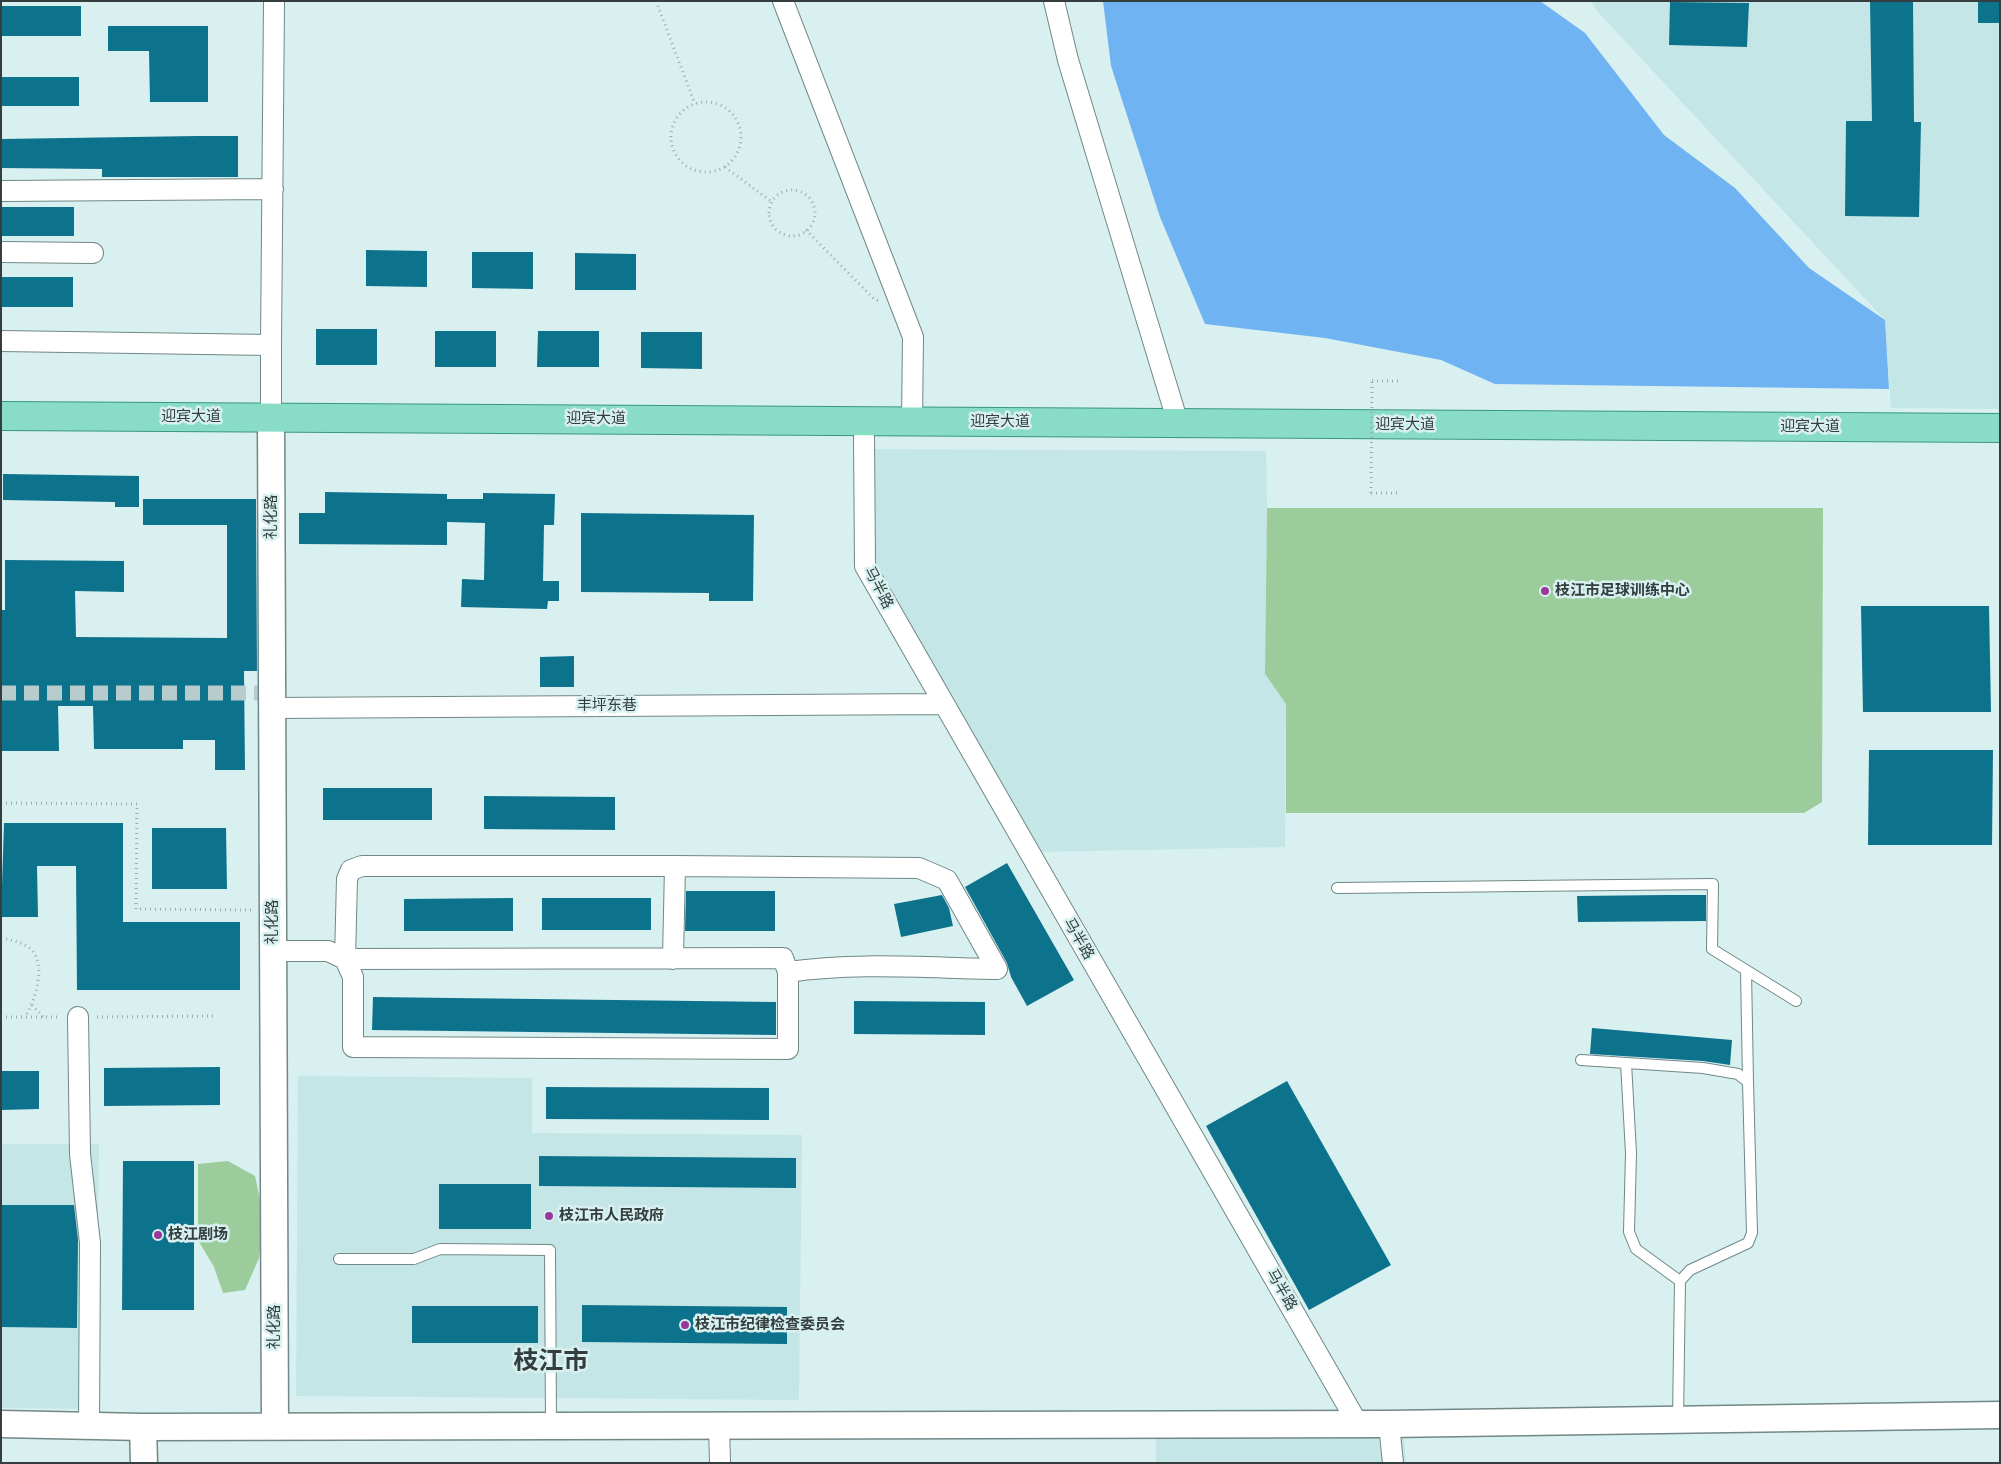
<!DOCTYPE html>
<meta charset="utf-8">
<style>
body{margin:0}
#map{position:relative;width:2001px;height:1464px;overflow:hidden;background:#d8f0f0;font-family:"DejaVu Sans",sans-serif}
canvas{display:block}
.frame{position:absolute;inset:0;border:2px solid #343e3e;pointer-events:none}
</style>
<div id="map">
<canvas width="2001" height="1464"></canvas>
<div class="frame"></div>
</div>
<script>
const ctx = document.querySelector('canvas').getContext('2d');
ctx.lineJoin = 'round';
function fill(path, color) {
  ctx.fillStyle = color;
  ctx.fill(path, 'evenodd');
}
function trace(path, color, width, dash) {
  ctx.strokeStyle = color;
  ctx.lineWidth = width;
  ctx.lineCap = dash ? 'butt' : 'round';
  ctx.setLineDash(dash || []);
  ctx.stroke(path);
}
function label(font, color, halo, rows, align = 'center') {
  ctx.font = font + ' "DejaVu Sans","Noto Sans SC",sans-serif';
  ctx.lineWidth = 5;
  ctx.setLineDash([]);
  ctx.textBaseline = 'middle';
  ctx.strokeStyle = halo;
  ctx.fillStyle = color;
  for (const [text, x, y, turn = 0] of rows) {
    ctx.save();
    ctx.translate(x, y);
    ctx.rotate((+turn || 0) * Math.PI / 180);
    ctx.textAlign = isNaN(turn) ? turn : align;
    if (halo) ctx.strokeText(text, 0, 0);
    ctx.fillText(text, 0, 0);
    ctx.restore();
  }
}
const built = new Path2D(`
 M1591,1H2000V409L1891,408L1885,320L1596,10Z
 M875,449L1266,451L1267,508L1265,674L1286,704L1285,847L1036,852L875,562Z
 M298,1076L532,1078V1133L802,1135L799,1400L296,1396Z
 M1,1144H99L95,1409L1,1408Z
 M1404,1435L1406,1463H1156V1436Z`);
const green = new Path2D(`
 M1267,508H1823L1822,802L1804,813H1286V704L1265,674Z
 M228,1161L255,1176L264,1218L259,1258L245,1290L223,1293L214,1267L198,1240V1164Z`);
const water = new Path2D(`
 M1103,1H1540L1585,33L1664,135L1735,188L1809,268L1885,320L1889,389L1495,384L1441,360L1325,338L1205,324L1160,217L1111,66Z`);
const building = new Path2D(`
 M1870,1H1913L1914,122H1921L1919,217L1845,216L1846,121H1872Z
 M1978,1H2000V23H1978Z
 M1670,2L1749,3L1747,47L1669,45Z
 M1,6H81V36H1Z
 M108,26H208V102H150L149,51H108Z
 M1,77H79V106H1Z
 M198,136H238V177H102V169L1,168V139Z
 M1,207H74V236H1Z
 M366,250L427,251V287L366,286Z
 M472,252H533V289L472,288Z
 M575,253L636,254V290H575Z
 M1,277H73V307H1Z
 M316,329H377V365H316Z
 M435,331H496V367H435Z
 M538,331H599V367H537Z
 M641,332H702V369L641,368Z
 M3,474L139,476V507H115V502L3,500Z
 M325,492L447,494V499H483V493L555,494L554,525H544L543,581H559V601H548L547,609L461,607L462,579L484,580L485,523L447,522V545L299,544V513H325Z
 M143,499H256L257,671H244L245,770H215V740H183V749H94L93,706H58L59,751H1V610H5V560L124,561V592L75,591L76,637L227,638V525H143Z
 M581,513L754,515L753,601H709V593L581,592Z
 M1861,606H1989L1991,712H1863Z
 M574,656V687H540V657Z
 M1869,750H1993L1992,845H1868Z
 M323,788H432V820H323Z
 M484,796L615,797V830L484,829Z
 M4,823H123V922H240V990H77L76,866H37L38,917H1Z
 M152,828H226L227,889H152Z
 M1007,863L1074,980L1027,1006L1011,977L1007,963L965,887Z
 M686,891H775V931H685Z
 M942,895L949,908L953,926L901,937L894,904Z
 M1667,895H1706V921L1578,922L1577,896Z
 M513,898V931H404V899Z
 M542,898H651V930H542Z
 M373,997L776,1002V1035L372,1030Z
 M854,1001L985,1002V1035L854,1034Z
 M1592,1028L1732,1040L1730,1065L1703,1061L1590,1054Z
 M220,1067V1105L104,1106V1068Z
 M1,1071H39V1109L1,1110Z
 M1287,1081L1391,1265L1309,1310L1206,1126Z
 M546,1087L769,1088V1120L546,1119Z
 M539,1156L796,1158V1188L539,1186Z
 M123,1161H194V1310H122Z
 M439,1184H531V1229H439Z
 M1,1205H74L78,1240L77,1328L1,1327Z
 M582,1305L787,1307V1344L582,1342Z
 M412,1306H538V1343H412Z`);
const pedestrianTunnel = new Path2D(`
 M1,693H272`);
const path = new Path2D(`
 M656,1L695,104
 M671 137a35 35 0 1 1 70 0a35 35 0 1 1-70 0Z
 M725,167L772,202
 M769 213a23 23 0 1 1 46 0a23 23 0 1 1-46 0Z
 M806,230L874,299L879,301
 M1372,381H1402
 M1371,493H1400
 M1,803L137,804L136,909L252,910
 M1,938C12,940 22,942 31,949C47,966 35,1001 25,1017
 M32,1005L43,1017
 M1,1017H61
 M97,1017L214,1016`);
const service = new Path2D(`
 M1337,888L1713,884L1712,949L1796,1001
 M1746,970L1748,1082
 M1581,1060L1703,1068L1738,1074L1748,1082L1752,1233L1748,1243L1690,1270L1680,1281L1678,1419
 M1626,1063L1631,1153L1629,1232L1636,1249L1680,1281
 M339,1259H414L440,1249L550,1250L551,1425`);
const minor = new Path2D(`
 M783,1L913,337L912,421
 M1054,1L1068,60L1178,423
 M1,191L273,189
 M1,252L93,253
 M1,341L271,345V417
 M271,345L274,1
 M864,437L865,566L1358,1424
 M272,708L942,704
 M675,866L919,868L947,880L997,969
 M273,951H328L345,959L353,977V1047L788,1049V972L783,958L345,959L347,879L351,870L362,866H675L673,959
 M788,972C857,962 928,968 997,969
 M78,1017L80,1154L90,1243L89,1426
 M1389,1424L1393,1463
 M719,1425L720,1463`);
const tertiary = new Path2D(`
 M271,417L275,1426
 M1,1424L143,1427L1389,1424L2000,1415
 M143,1427L144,1463`);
const primary = new Path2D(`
 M1,416L2000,428`);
const pathBridge = new Path2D(`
 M1371,493L1372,381`);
const markers = [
 [1545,591,5,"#99379d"],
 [549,1216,5,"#99379d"],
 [158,1235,5,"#99379d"],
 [685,1325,5,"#99379d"]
];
const streetNames = [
 ["迎宾大道",191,417],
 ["迎宾大道",596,419],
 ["迎宾大道",1000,422],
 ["迎宾大道",1405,425],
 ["迎宾大道",1810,427],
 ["礼化路",272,517,-90],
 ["马半路",878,588,63],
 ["丰坪东巷",607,706],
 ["礼化路",273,922,-90],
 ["马半路",1078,939,60],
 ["马半路",1281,1290,60],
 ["礼化路",275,1327,-90]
];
const poiNames = [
 ["枝江市足球训练中心",1555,591],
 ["枝江市人民政府",559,1216],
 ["枝江剧场",168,1235],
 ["枝江市纪律检查委员会",695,1325]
];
const townNames = [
 ["枝江市",551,1362]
];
fill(built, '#c5e6e6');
fill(green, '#9ccc9b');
fill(water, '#70b3f2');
fill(building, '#0d728c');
trace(pedestrianTunnel, '#b7cccc', 15, [15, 8]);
trace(service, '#728787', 12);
trace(minor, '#728787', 22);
trace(tertiary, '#728787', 29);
trace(primary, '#39977e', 30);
trace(path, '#9aadad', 3, [1, 4]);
trace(service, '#fff', 10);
trace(minor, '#fff', 20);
trace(tertiary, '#fff', 26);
trace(primary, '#89ddc6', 28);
trace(pathBridge, '#9aadad', 3, [1, 4]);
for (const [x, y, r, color] of markers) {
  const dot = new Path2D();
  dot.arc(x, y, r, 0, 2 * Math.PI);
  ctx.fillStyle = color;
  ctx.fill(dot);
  trace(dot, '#d8f0f0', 2);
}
label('15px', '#343e3e', '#d8f0f0', streetNames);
label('bold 15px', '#343e3e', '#d8f0f0', poiNames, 'left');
label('bold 25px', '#343e3e', '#d8f0f0', townNames);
</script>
